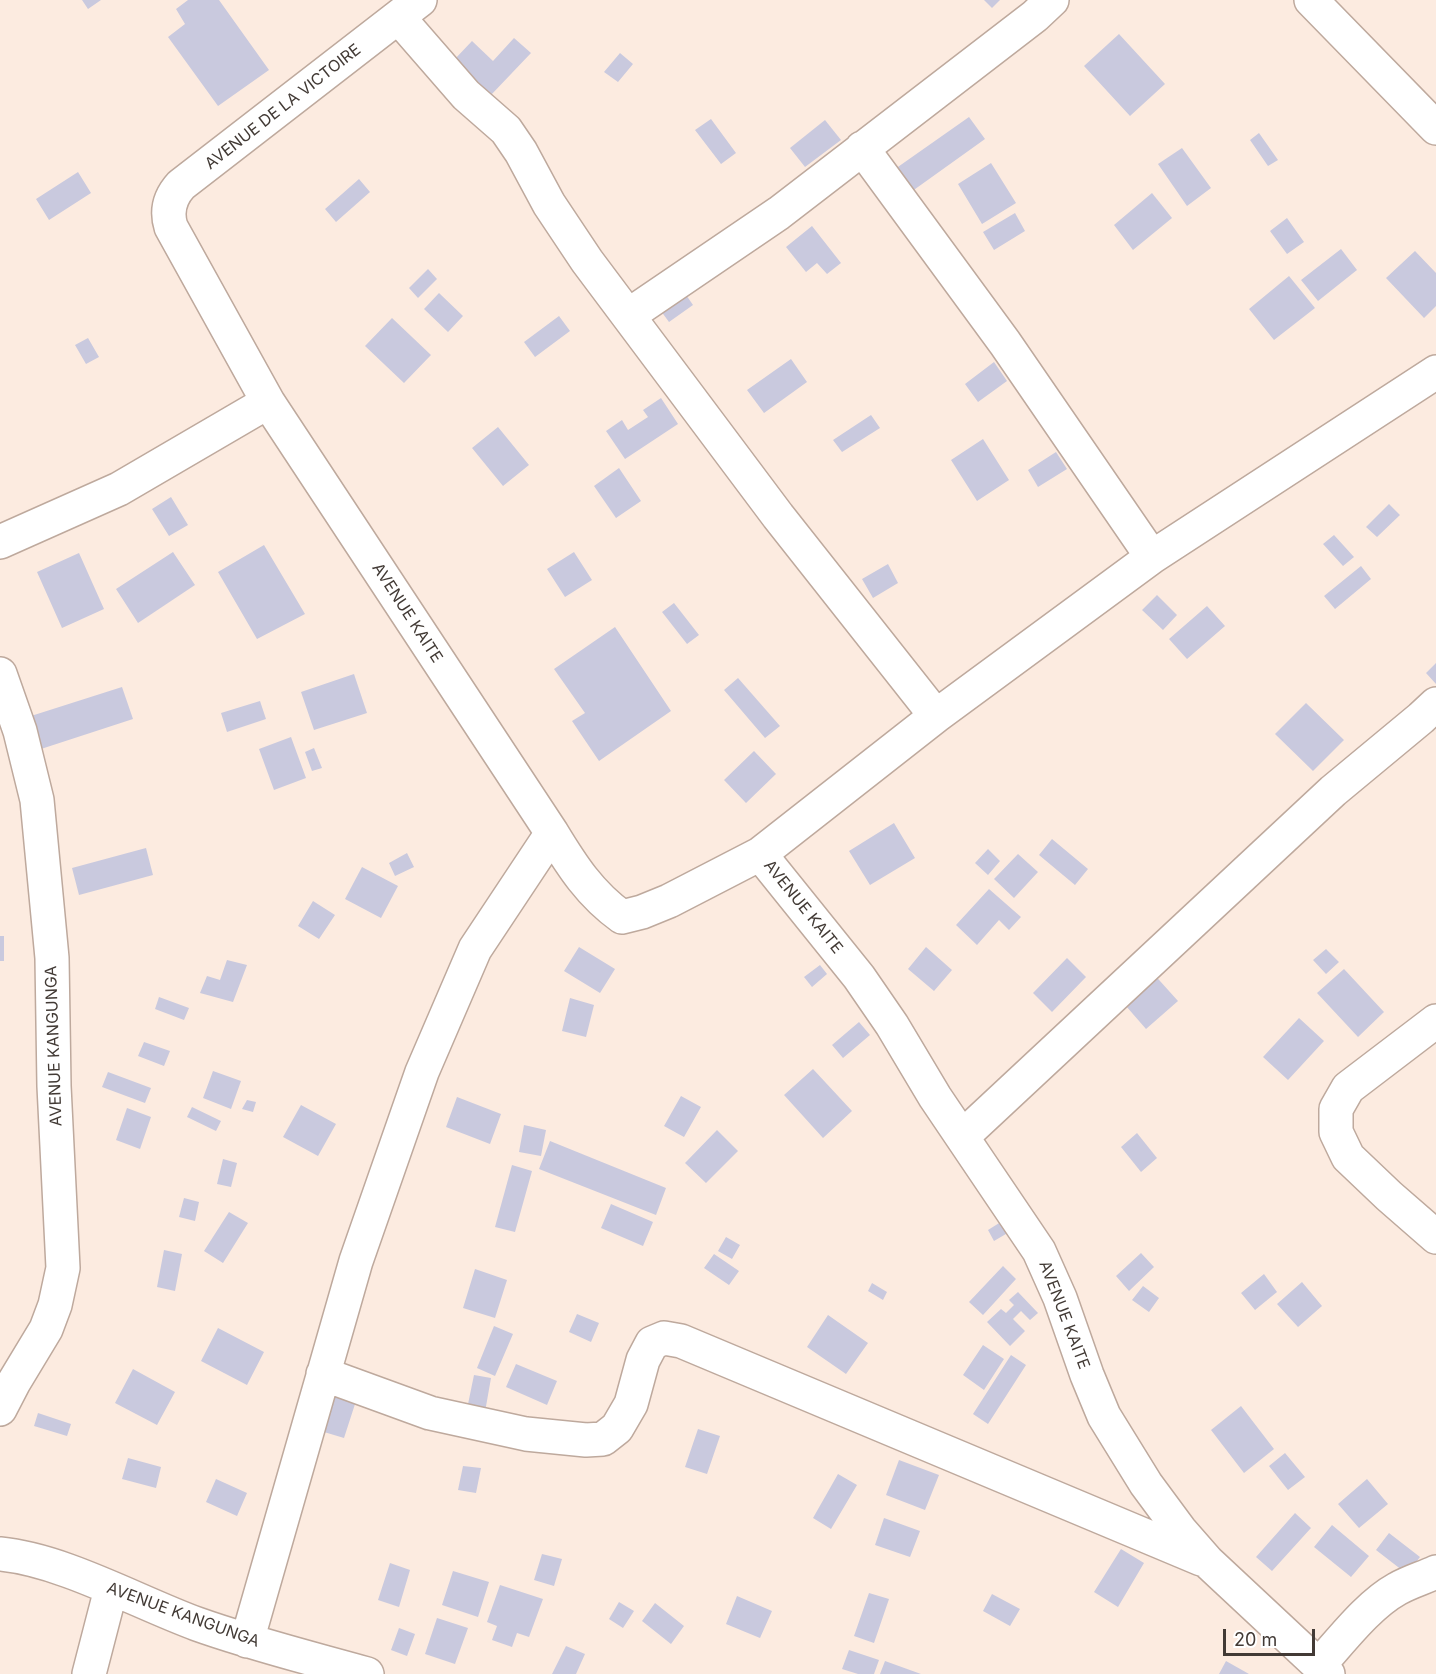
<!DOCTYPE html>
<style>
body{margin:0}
#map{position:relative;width:1436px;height:1674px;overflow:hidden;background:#fcebe0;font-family:Inter,sans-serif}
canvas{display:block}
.scale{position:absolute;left:1223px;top:1629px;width:92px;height:27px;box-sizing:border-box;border:3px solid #423a35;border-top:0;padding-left:8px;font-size:18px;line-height:21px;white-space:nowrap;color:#423a35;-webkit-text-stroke:4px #fff;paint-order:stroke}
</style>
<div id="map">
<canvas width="1436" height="1674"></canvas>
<div class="scale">20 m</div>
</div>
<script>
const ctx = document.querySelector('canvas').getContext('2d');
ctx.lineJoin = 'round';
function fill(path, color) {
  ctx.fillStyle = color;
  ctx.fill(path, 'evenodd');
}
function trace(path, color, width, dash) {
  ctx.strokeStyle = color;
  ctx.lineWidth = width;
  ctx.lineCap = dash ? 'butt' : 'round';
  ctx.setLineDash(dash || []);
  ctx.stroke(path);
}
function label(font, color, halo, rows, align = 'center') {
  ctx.font = font + ' Inter,sans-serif';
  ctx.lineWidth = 4.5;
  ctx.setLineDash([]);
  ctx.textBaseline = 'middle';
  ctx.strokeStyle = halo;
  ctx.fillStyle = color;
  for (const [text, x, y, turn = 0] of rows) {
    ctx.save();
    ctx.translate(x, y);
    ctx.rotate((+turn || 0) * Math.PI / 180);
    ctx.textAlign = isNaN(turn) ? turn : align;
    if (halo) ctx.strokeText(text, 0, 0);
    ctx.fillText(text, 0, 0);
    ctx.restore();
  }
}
const building = new Path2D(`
 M82,0H101L88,9Z
 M188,0H219L269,70L218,106L168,37L185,24L176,9Z
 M984,0H1000L992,8Z
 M1119,34L1165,84L1130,116L1084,66Z
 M514,38L531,53L491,95L454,60L472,41L493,61Z
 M620,53L633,64L618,82L604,72Z
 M969,117L985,139L911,192L895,169Z
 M711,119L736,153L721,164L695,130Z
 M825,120L841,140L805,167L790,148Z
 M1259,133L1278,160L1268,166L1250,140Z
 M1182,148L1211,188L1187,206L1158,164Z
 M991,163L1016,203L982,224L958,184Z
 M78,172L91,193L49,220L36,199Z
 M359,179L370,192L336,222L325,209Z
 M1152,193L1172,218L1133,250L1114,225Z
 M1015,213L1025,231L994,250L983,232Z
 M1287,218L1304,242L1287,254L1270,231Z
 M812,226L841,263L827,274L817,263L806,272L786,247Z
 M1341,249L1357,270L1318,301L1301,280Z
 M1415,251L1436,273V306L1424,318L1386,278Z
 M428,269L437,279L418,298L409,288Z
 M1289,276L1315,308L1274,340L1249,309Z
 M682,289L693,305L669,322L658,307Z
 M439,293L463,316L448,332L424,309Z
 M559,316L570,331L535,357L524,342Z
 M392,318L431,355L404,383L365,346Z
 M88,338L99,357L86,364L75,345Z
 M791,359L807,382L764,413L747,390Z
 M994,362L1007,381L978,402L965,384Z
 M661,398L678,424L625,459L606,431L622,420L628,430L648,417L643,410Z
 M871,415L880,428L842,452L833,440Z
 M498,427L529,465L503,486L472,448Z
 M983,439L1009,480L977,501L951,460Z
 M1056,452L1067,469L1038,487L1028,470Z
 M619,468L641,501L616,518L594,486Z
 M171,497L188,525L169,536L152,509Z
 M1389,504L1400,515L1377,537L1366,527Z
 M1334,535L1354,557L1343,566L1323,544Z
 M264,545L305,614L257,639L218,572Z
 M173,552L195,585L138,623L116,589Z
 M574,552L592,580L565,597L547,569Z
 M79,553L104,609L62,628L37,572Z
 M888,564L898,583L873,598L862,579Z
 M1361,566L1371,579L1335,609L1324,596Z
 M1157,595L1177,615L1163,630L1142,610Z
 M674,603L699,635L687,644L662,612Z
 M1207,606L1225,626L1187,659L1169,639Z
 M615,627L671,711L599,761L572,721L585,713L554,669Z
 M1436,663V684L1426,673Z
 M354,674L367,713L314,730L301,692Z
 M738,678L780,726L765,738L724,690Z
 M122,687L133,719L41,749L31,716Z
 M260,701L266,719L227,732L221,713Z
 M1306,703L1344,740L1313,771L1275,734Z
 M291,737L306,778L274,790L259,749Z
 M314,748L322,768L312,771L305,752Z
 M754,751L776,774L746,803L724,780Z
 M894,823L915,858L870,885L849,851Z
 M1052,839L1088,869L1075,885L1039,855Z
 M146,848L153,875L79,895L72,868Z
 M988,849L1000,861L988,875L975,863Z
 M407,853L414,867L395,876L389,863Z
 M1018,854L1038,872L1014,898L994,879Z
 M362,867L398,886L381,918L345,899Z
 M989,889L1021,917L1009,930L999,920L977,945L956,925Z
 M313,901L335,915L319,939L298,926Z
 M0,936H4V961H0Z
 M579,947L615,969L600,993L564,971Z
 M926,947L952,970L934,991L908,969Z
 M1326,949L1339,962L1326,974L1313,960Z
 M1067,958L1086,977L1052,1012L1033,993Z
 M227,960L247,965L233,1002L200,993L207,976L220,980Z
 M820,965L827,974L812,987L804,977Z
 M1344,969L1384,1012L1358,1037L1317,993Z
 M1151,971L1178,1001L1146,1029L1119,998Z
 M159,997L189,1008L184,1020L155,1009Z
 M570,998L594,1005L586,1037L562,1031Z
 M1299,1018L1324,1041L1288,1080L1263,1057Z
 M859,1022L870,1035L843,1058L832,1045Z
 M144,1042L170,1051L164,1066L138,1056Z
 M813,1069L852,1111L823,1138L784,1095Z
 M213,1071L241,1081L231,1109L203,1098Z
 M108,1072L151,1088L145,1103L102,1087Z
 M681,1096L701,1107L684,1137L664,1126Z
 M457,1097L501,1114L490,1144L446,1127Z
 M247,1100L256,1102L253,1112L242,1109Z
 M301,1105L336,1124L318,1156L283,1137Z
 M192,1107L221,1121L216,1131L187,1117Z
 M127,1108L151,1117L140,1149L116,1140Z
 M524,1125L546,1130L541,1156L519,1152Z
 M717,1130L738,1151L706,1183L685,1163Z
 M1137,1133L1157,1158L1141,1172L1121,1147Z
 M550,1141L666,1188L656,1215L539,1169Z
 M223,1159L237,1163L231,1187L217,1184Z
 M512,1165L532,1171L515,1232L495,1227Z
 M184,1198L199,1202L195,1221L179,1217Z
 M611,1204L653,1222L643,1246L601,1228Z
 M229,1212L248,1223L223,1263L204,1251Z
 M1004,1220L1011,1231L994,1241L988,1230Z
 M726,1237L740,1245L732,1259L718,1251Z
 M164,1250L182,1254L175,1291L157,1287Z
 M1141,1253L1154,1267L1129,1291L1116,1276Z
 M714,1254L739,1271L729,1285L704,1268Z
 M1003,1266L1016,1279L983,1315L969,1302Z
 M475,1269L507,1280L495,1318L463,1308Z
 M1264,1274L1277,1292L1255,1310L1241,1293Z
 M1302,1282L1322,1306L1298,1327L1277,1304Z
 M872,1283L887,1292L883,1300L868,1291Z
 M1143,1286L1159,1298L1149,1312L1132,1300Z
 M1018,1292L1038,1313L1030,1320L1021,1311L1013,1319L1025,1331L1010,1346L987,1322L1001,1309L1006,1313L1014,1305L1009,1300Z
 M577,1314L599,1323L591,1342L569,1332Z
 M828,1315L868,1343L846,1374L807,1347Z
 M494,1326L513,1334L495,1376L477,1368Z
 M218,1328L264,1352L247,1385L201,1361Z
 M983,1345L1004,1359L984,1390L963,1375Z
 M1011,1355L1026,1365L988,1424L973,1414Z
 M516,1364L557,1381L547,1405L506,1387Z
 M133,1369L175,1392L157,1425L115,1403Z
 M474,1375L491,1378L485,1412L467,1409Z
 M336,1395L356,1401L344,1438L324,1432Z
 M1241,1406L1274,1449L1244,1473L1211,1430Z
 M38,1413L71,1424L67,1436L34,1426Z
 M698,1429L720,1436L707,1474L685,1467Z
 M1285,1453L1305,1477L1288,1490L1269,1466Z
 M128,1458L161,1467L156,1488L122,1479Z
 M899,1460L939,1475L925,1510L886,1495Z
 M463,1466L481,1468L476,1493L458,1490Z
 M838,1474L857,1485L831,1529L813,1518Z
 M216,1479L247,1493L237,1516L206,1502Z
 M1367,1479L1388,1504L1359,1528L1338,1504Z
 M1295,1513L1311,1528L1272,1571L1256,1557Z
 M884,1518L920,1531L910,1557L875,1545Z
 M1332,1525L1369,1556L1351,1577L1314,1547Z
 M1389,1533L1420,1557L1407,1574L1376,1550Z
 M1121,1549L1144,1563L1118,1607L1094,1592Z
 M542,1554L562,1559L554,1586L534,1580Z
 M390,1563L410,1570L399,1607L378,1600Z
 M453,1571L489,1582L478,1617L442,1605Z
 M500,1585L543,1599L529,1637L517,1633L512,1647L492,1640L497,1626L487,1622Z
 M869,1593L889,1599L874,1643L854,1636Z
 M992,1594L1020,1609L1010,1626L983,1611Z
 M737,1596L772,1611L760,1638L726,1624Z
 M619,1602L634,1611L623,1628L609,1619Z
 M655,1603L684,1626L671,1644L642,1621Z
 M437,1618L468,1628L455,1664L425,1654Z
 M399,1628L415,1634L407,1656L391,1650Z
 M566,1646L585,1654L576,1674H552Z
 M849,1650L879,1660L874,1674H858L842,1669Z
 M885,1661L921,1674H880Z
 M1226,1661L1249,1674H1219Z`);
const minor = new Path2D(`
 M420,0L181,185C170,197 166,211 171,227L268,402L552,833C572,866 590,894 622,917L642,912L669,901L760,854L936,716L1152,557L1436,372
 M1311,0L1436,128
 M399,18L466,95L506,130L521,152L549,204L587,261L778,516L936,716
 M862,148L1005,343L1152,557
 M629,315L779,213L1035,16L1052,0
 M0,542L119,489L268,402
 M0,674L20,731L37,800L52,958L54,1086L63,1268L55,1305L46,1329L14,1382L0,1409
 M760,854L859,977L892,1025L935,1097L1039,1251L1060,1298L1087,1375L1104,1416L1146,1484L1180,1530L1208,1562L1328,1674
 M1436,1021L1348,1088L1336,1109V1132L1348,1157L1389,1196L1436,1237
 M962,1137L1333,791L1421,718L1436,704
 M323,1374L430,1413L526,1434L586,1440L603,1439L617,1428L631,1404L643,1360L652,1343L664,1338L681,1341L1201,1559
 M0,1554C63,1560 137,1602 197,1624C253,1644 310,1658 367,1674
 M247,1641L356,1261L422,1072L475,949L552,833
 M1319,1665C1341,1641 1368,1605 1397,1589C1409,1582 1423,1578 1436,1572
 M89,1674L111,1589`);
const streetNames = [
 ["AVENUE DE LA VICTOIRE",283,107,-38],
 ["AVENUE KAITE",407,613,57],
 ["AVENUE KAITE",803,907,51],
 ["AVENUE KANGUNGA",54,1046,-92],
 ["AVENUE KAITE",1064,1315,69],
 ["AVENUE KANGUNGA",183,1615,20]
];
fill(building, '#c9c9de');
trace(minor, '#bea99d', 36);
trace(minor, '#fff', 33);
label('16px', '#423a35', '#fff', streetNames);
</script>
